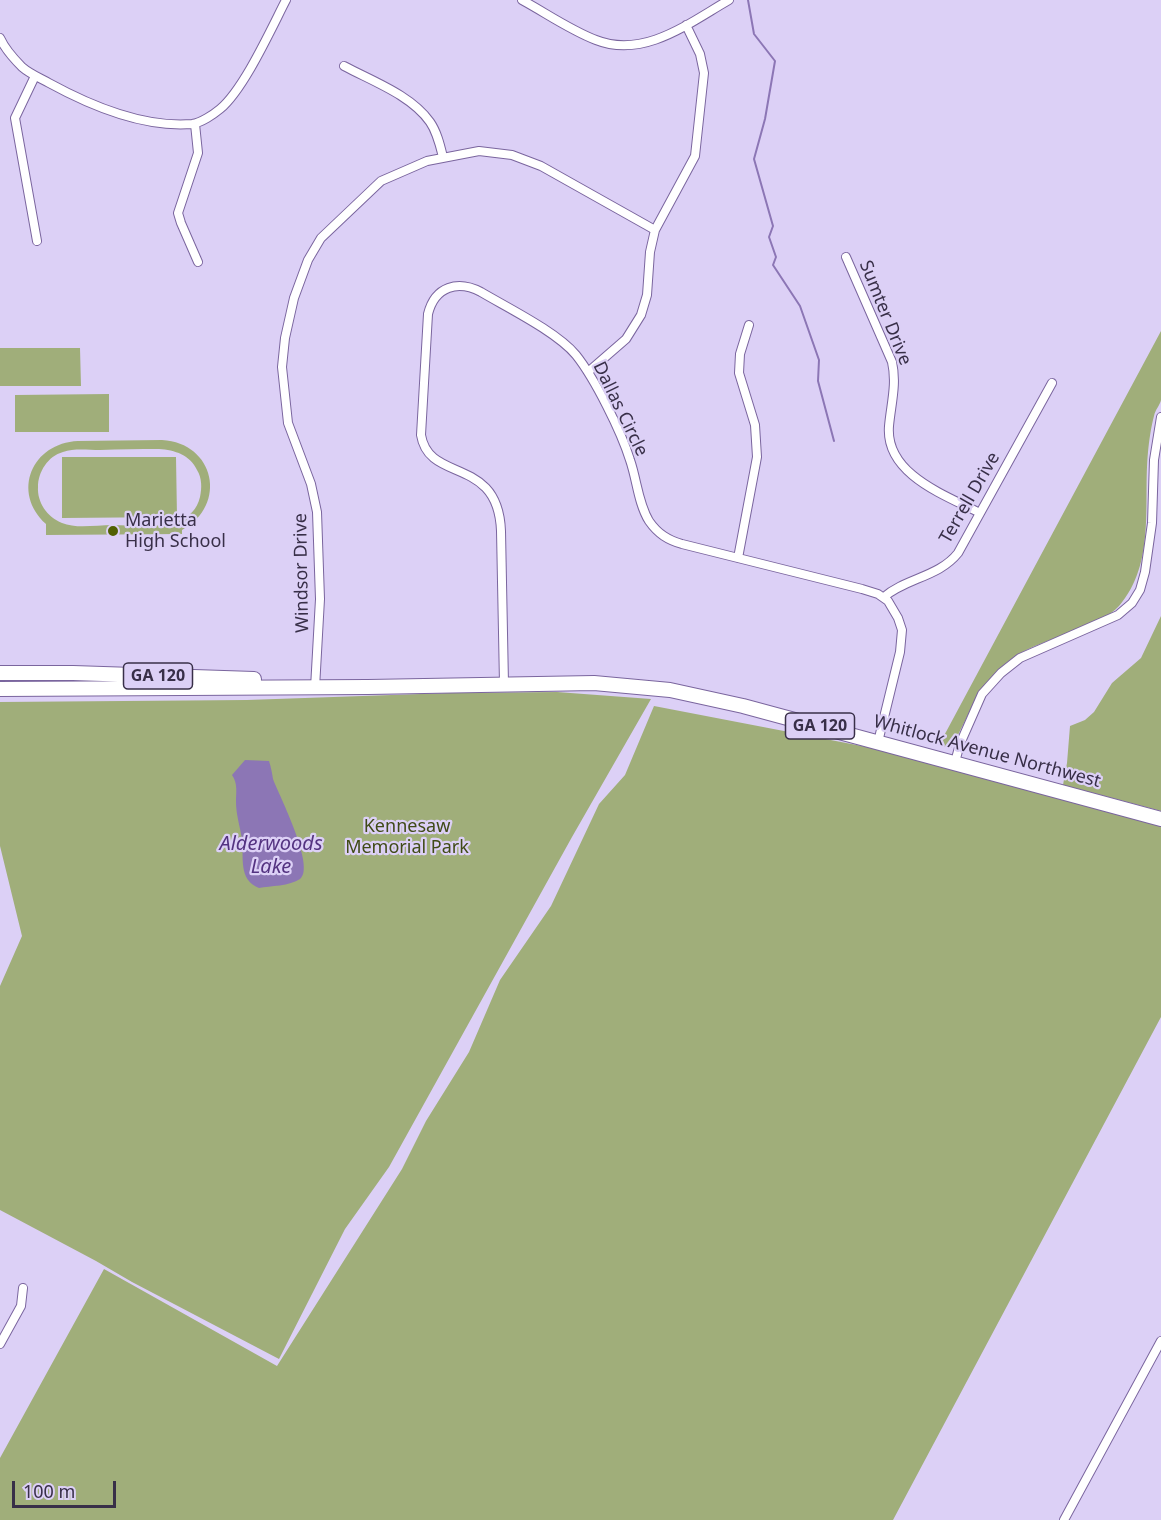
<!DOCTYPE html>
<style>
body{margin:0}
#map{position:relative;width:1161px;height:1520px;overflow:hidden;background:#dcd0f6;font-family:"Noto Sans",sans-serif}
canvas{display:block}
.scale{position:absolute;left:12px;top:1481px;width:104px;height:27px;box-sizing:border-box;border:3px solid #382f48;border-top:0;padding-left:8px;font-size:18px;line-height:21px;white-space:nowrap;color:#382f48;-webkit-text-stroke:4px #dcd0f6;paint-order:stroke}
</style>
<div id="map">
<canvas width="1161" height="1520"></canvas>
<div class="scale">100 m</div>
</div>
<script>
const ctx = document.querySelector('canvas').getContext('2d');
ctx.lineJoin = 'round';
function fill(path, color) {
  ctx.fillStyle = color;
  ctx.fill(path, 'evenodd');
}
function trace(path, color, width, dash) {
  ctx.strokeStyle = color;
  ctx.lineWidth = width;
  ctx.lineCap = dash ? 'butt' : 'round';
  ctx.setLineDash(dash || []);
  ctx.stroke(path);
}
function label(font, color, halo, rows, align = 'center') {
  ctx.font = font + ' "Noto Sans",sans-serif';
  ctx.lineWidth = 4.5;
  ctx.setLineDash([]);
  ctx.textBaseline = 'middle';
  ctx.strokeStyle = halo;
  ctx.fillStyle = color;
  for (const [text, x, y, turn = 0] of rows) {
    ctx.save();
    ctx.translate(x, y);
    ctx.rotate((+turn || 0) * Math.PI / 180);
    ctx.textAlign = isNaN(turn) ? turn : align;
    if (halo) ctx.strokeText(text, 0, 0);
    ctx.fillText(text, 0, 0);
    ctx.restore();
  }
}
const green = new Path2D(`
 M1161,331C1161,352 1161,379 1161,400C1160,405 1155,410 1154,416C1151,427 1149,441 1148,452C1143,504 1156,563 1119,606C1101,627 1041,639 1016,656C979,680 972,711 951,748L939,745Z
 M0,348H80L81,386H0Z
 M109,394V432H15V395Z
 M78,441L162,440C215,443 228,505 182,530V534L46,535V524C11,492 32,443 78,441ZM159,449C175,450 190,455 197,470C202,478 202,488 200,497C191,534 141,525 112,525C97,525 76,529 62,523C47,517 37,502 38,487C38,472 48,456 63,452C74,448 88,450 100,450C119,449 139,449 159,449Z
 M62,457H176L177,517L62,518Z
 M1161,616V811L1063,785L1067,763L1070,726L1085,720L1094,712L1112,683L1141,658Z
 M557,692L651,699L572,837L389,1167L345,1229L279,1359L132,1282L96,1261L0,1210V986L22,936L0,846V702L247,700L449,693Z
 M654,706L867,747L1161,826V1017L893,1520H0V1458L104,1269L277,1366L402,1169L426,1121L469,1052L500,980L551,906L599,804L625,775Z`);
const water = new Path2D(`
 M245,760L269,761C271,767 272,773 273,779C279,795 316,867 300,879C290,886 270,886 259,888C238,880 244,857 242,839C240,827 236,814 236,802C236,792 238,784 232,775Z`);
const stream = new Path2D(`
 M748,0L754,34L775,61L765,119L754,159L773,226L769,237L776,257L773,265L800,306L819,360L818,381L834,441`);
const minor = new Path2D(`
 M522,0C546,13 570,30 596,40C644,59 689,23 729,0
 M0,38C5,49 13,58 22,67C30,74 40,78 49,83C91,106 143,128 192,124C201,123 214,114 220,109C244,89 271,29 286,0
 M344,66C372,81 411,95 430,122C437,132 440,145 443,157
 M35,76L15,118L37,241
 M195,124L198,153L178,213L181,223L198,262
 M846,257L892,362C897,384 891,404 889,426C885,474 945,495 980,513
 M588,372L626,339L641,315L647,295L650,252L655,230L695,156L704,73L700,54L686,25
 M738,558L757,457L755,425L739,373L740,354L749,325
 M884,597C906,578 939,577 958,553L1052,383
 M504,684L501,531C498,455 429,484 421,435L428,314C435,286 458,280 481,292C508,308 557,332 576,355C595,379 621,431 630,460C637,480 638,503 649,521C658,534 668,540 682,544L862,589L878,594L888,601L898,618L902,630L900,652L878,742
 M315,688L320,599L317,512L311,484L288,423L282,367L285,338L294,298L308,260L321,238L381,181L427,161L479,151L512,155L541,166L655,230
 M955,762L960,744L982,694L1001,673L1020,658L1118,615L1132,603L1140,590L1145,572L1152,523L1154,460L1161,417
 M0,1344L21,1306L23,1288
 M1064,1520L1161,1341`);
const trunk = new Path2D(`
 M0,673H73L254,679
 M0,689L368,687L594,683L670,690L743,706L1161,819`);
const markers = [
 [113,531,6,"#516003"]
];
const shields = [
 [158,676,69],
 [820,726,69]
];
const shieldNames = [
 ["GA 120",158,676],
 ["GA 120",820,726]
];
const streetNames = [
 ["Sumter Drive",885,313,68],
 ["Dallas Circle",620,409,64],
 ["Terrell Drive",970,498,-60],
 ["Windsor Drive",302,573,-91],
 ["Whitlock Avenue Northwest",987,752,15]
];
const poiNames = [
 ["Marietta",125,521],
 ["High School",125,542]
];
const parkNames = [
 ["Kennesaw",407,827],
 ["Memorial Park",407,848]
];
const waterNames = [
 ["Alderwoods",271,844],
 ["Lake",271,867]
];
fill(green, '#a0ae7a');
fill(water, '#8c76b5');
trace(stream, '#8c76b5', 2);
trace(minor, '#7a659e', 10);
trace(trunk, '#7a659e', 16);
trace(minor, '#fff', 8);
trace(trunk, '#fff', 14);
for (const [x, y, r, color] of markers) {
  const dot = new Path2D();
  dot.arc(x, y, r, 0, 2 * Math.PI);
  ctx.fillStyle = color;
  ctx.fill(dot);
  trace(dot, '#dcd0f6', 2);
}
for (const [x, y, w] of shields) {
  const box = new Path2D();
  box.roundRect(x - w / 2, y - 13, w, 26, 4.5);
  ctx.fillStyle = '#dcd0f6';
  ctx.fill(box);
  trace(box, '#382f48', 1.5);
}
label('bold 16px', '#382f48', null, shieldNames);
label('18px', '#382f48', '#dcd0f6', streetNames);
label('18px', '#382f48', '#dcd0f6', poiNames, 'left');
label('18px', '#404b17', '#dcd0f6', parkNames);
label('italic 20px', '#543381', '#dcd0f6', waterNames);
</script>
